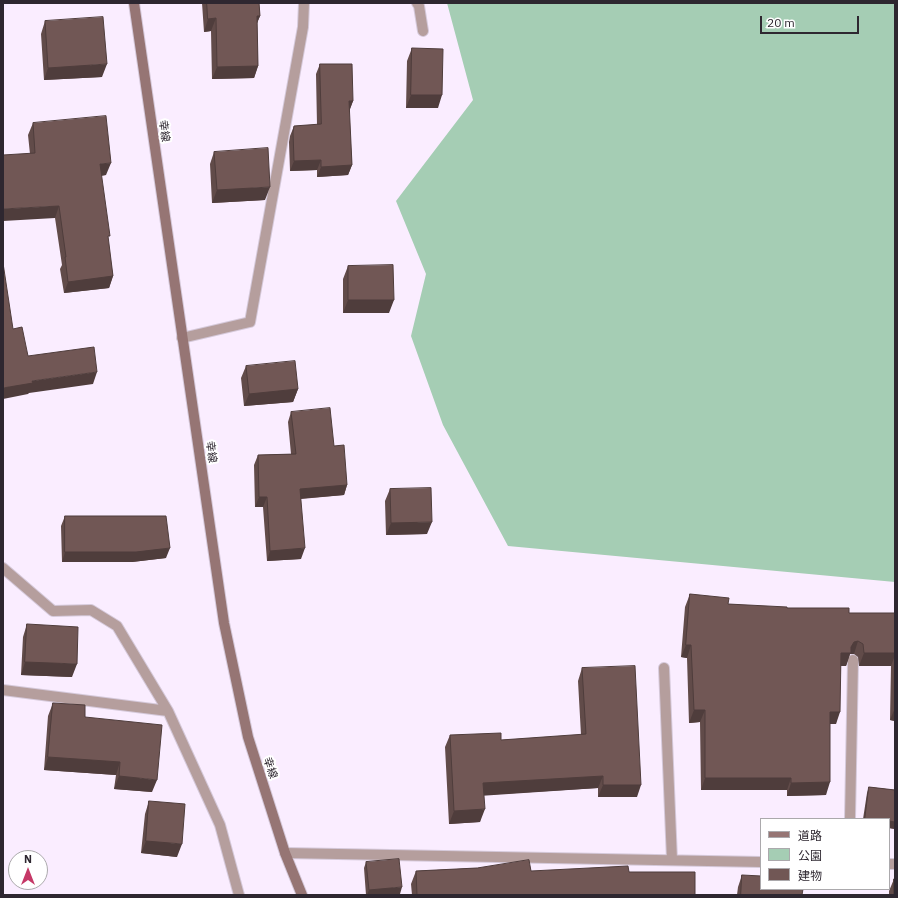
<!DOCTYPE html>
<meta charset="utf-8">
<style>
body{margin:0}
#map{position:relative;width:898px;height:898px;overflow:hidden;background:#faedff;font-family:"IBM Plex Sans","Noto Sans JP",sans-serif}
canvas{display:block}
.frame{position:absolute;inset:0;border:4px solid #2e2730;pointer-events:none}
.legend{position:absolute;left:760px;top:818px;width:130px;height:72px;box-sizing:border-box;background:#fff;border:1px solid #aba9ac;margin:0;padding:5px 7px;list-style:none;font-size:12px;color:#2e2730}
.legend li{display:flex;align-items:center;gap:8px;height:20px}
.legend b{width:20px;border:1px solid #aba9ac}
.north{position:absolute;left:8px;top:850px;width:40px;height:40px;box-sizing:border-box;background:#fff;border:1px solid #aba9ac;border-radius:50%;rotate:0deg;font-size:11px;font-weight:700;line-height:16px;text-align:center;color:#2e2730}
.north::after{content:'';display:block;margin:auto;width:14px;height:18px;background:#c53867;clip-path:polygon(50% 0,100% 100%,50% 72%,0 100%)}
.scale{position:absolute;left:760px;top:16px;width:99px;height:18px;box-sizing:border-box;border:2px solid #2e2730;border-top:0;padding-left:5px;font-size:12px;line-height:14px;white-space:nowrap;color:#2e2730;-webkit-text-stroke:3px #fff;paint-order:stroke}
</style>
<div id="map">
<canvas width="898" height="898"></canvas>
<div class="frame"></div>
<ul class="legend">
<li><b style="height:5px;background:#967574"></b>道路</li>
<li><b style="height:11px;background:#a5cdb4"></b>公園</li>
<li><b style="height:11px;background:#715755"></b>建物</li>
</ul>
<div class="north">N</div>
<div class="scale">20 m</div>
</div>
<script>
const ctx = document.querySelector('canvas').getContext('2d');
ctx.lineJoin = 'round';
function fill(path, color) {
  ctx.fillStyle = color;
  ctx.fill(path, 'evenodd');
}
function trace(path, color, width, dash) {
  ctx.strokeStyle = color;
  ctx.lineWidth = width;
  ctx.lineCap = dash ? 'butt' : 'round';
  ctx.setLineDash(dash || []);
  ctx.stroke(path);
}
function label(font, color, halo, rows, align = 'center') {
  ctx.font = font + ' "IBM Plex Sans","Noto Sans JP",sans-serif';
  ctx.lineWidth = 4;
  ctx.setLineDash([]);
  ctx.textBaseline = 'middle';
  ctx.strokeStyle = halo;
  ctx.fillStyle = color;
  for (const [text, x, y, turn = 0] of rows) {
    ctx.save();
    ctx.translate(x, y);
    ctx.rotate((+turn || 0) * Math.PI / 180);
    ctx.textAlign = isNaN(turn) ? turn : align;
    if (halo) ctx.strokeText(text, 0, 0);
    ctx.fillText(text, 0, 0);
    ctx.restore();
  }
}
const green = new Path2D(`
 M447,3H895V582L508,546L443,425L411,336L426,274L396,201L473,100Z`);
const street = new Path2D(`
 M417,3L419,6L423,31
 M182,338L250,322L303,27L304,3
 M3,568L53,611L91,610L117,626L168,711L220,825L239,895
 M664,668L672,860
 M3,690L168,711
 M850,819L853,660
 M285,853L761,862
 M889,864H895`);
const secondary = new Path2D(`
 M134,3L224,623L248,737L285,853L302,895`);
const wall = new Path2D(`
 M202,3H259L260,16L257,23L258,66L254,78L212,79L211,31L204,32Z
 M45,21L102,77L44,80L41,34Z
 M412,48L438,108H406L407,61Z
 M320,64L353,101L349,111L352,165L348,175L317,177V170L290,171L289,142L290,136L294,126L317,125L316,74Z
 M33,123L106,175L101,176L108,241L113,276L109,288L64,293L60,269L62,265L55,218L30,154L28,135Z
 M214,152L265,200L212,203L210,164Z
 M348,266L389,313H343V279Z
 M246,366L298,389L293,402L244,406L241,378Z
 M291,412L334,446L347,485L344,495L301,499V559L267,561L263,507H255L254,465L258,455L291,454L288,422Z
 M390,489L427,534L386,535L385,501Z
 M65,516L166,558L132,562H62L61,526Z
 M690,594L728,604L849,613H895V721L890,720L891,666H859L858,657L854,654H850L846,666H841L836,724H830L826,795L787,796V790H701L700,722L689,723L687,658L681,657L685,607Z
 M27,624L72,677L21,675L23,637Z
 M582,668L637,797H598V788L484,795L480,822L449,824L445,747L450,735L501,740L581,735L578,681Z
 M53,703L85,717L152,792L114,789L116,775L44,770L48,716Z
 M869,787L895,790V829L889,828V819H863L867,793Z
 M149,801L177,857L141,853L145,814Z
 M366,862L400,894L387,895H366L364,868Z
 M477,868L531,871L629,872L695,895H412L411,884L416,871Z
 M742,875L802,895H737L738,887Z
 M894,879L895,895H889V891Z`);
const shadedWall = new Path2D(`
 M257,16H260L255,28Z
 M216,18L211,31L204,32L208,19Z
 M107,64L102,77L44,80L48,68Z
 M258,66L254,78L212,79L217,67Z
 M411,95H442L438,108H406Z
 M349,101H353L349,112Z
 M321,160L317,170L290,171L294,161Z
 M111,163L106,175L95,176L100,164Z
 M352,165L348,175L317,177L321,167Z
 M270,187L265,200L212,203L217,190Z
 M59,206L55,218L3,221V209Z
 M113,276L109,288L64,293L68,282Z
 M348,300H394L389,313H343Z
 M97,372L93,384L29,393L28,394L3,399V388L32,381Z
 M298,389L293,402L244,406L249,394Z
 M347,485L344,495L296,499L300,489Z
 M259,497H267L263,507H255Z
 M432,522L427,534L386,535L391,523Z
 M170,548L166,558L132,562H62L65,552Z
 M305,548L301,559L267,561L270,551Z
 M858,641L854,654H850L846,666H836L841,653L851,647L854,642Z
 M686,645H691L687,658L681,657Z
 M864,653H895V655L891,666H859Z
 M25,662L77,664L72,677L21,675Z
 M895,708V721L890,720Z
 M694,710H705L700,722L689,723Z
 M830,712H840L836,724H826Z
 M48,757L120,762L116,775L44,770Z
 M119,776L157,780L152,792L114,789Z
 M603,776L598,788L479,796L483,783Z
 M705,778H791L787,790H701Z
 M830,782L826,795L787,796L791,783Z
 M603,785H641L637,797H598Z
 M485,809L480,822L449,824L454,811Z
 M889,821L895,822V829L889,828Z
 M146,841L182,844L177,857L141,853Z
 M402,887L400,894L387,895H367L369,890Z`);
const building = new Path2D(`
 M207,3H259L260,16H257L258,66L217,67L216,18L208,19Z
 M103,17L107,64L48,68L45,21Z
 M412,48L443,49L442,95H411Z
 M320,64H352L353,101H349L352,165L321,167V160L294,161L293,132L294,126L321,124Z
 M106,116L111,163L100,164L110,236H108L113,276L68,282L65,257H66L59,206L3,209V155L35,153L33,123Z
 M268,148L270,187L217,190L214,152Z
 M3,263L13,329L22,327L28,356L94,347L97,372L32,381L33,383L3,388Z
 M393,265L394,300H348V266Z
 M295,361L298,389L249,394L246,366Z
 M330,408L334,446L344,445L347,485L300,489L305,548L270,551L267,497H259L258,455L296,454L291,412Z
 M431,488L432,522L391,523L390,489Z
 M65,516H166L170,548L136,552H65Z
 M690,594L729,598L728,604L787,607V608H849V613H895V653H864L863,644L858,641L854,642L851,647V653H841L840,712H830V782L791,783V778H705V710H694L691,645H686Z
 M27,624L78,627L77,664L25,662Z
 M635,666L641,785H603V776L483,783L485,809L454,811L450,735L501,733V740L586,734L582,668Z
 M53,703L85,705V717L162,725L157,780L119,776L120,762L48,757Z
 M869,787L895,790V822L889,821V819H865Z
 M149,801L185,804L182,844L146,841Z
 M399,859L402,887L369,890L366,862Z
 M529,860L531,871L628,866L629,872H695V895H417L416,871L477,868Z
 M742,875L761,876V889H803L802,895H741Z
 M894,879H895V895H894Z`);
const streetNames = [
 ["幸線",164,131,82],
 ["幸線",211,452,82],
 ["幸線",270,768,72]
];
fill(green, '#a5cdb4');
trace(street, '#d5c9da', 12);
trace(secondary, '#d5c9da', 12);
trace(street, '#b59e9d', 10);
trace(secondary, '#967574', 10);
fill(wall, '#614b49');
fill(shadedWall, '#4f3d3c');
fill(building, '#715755');
trace(building, '#4f3d3c', 1);
label('11px', '#2e2730', '#fff', streetNames);
</script>
